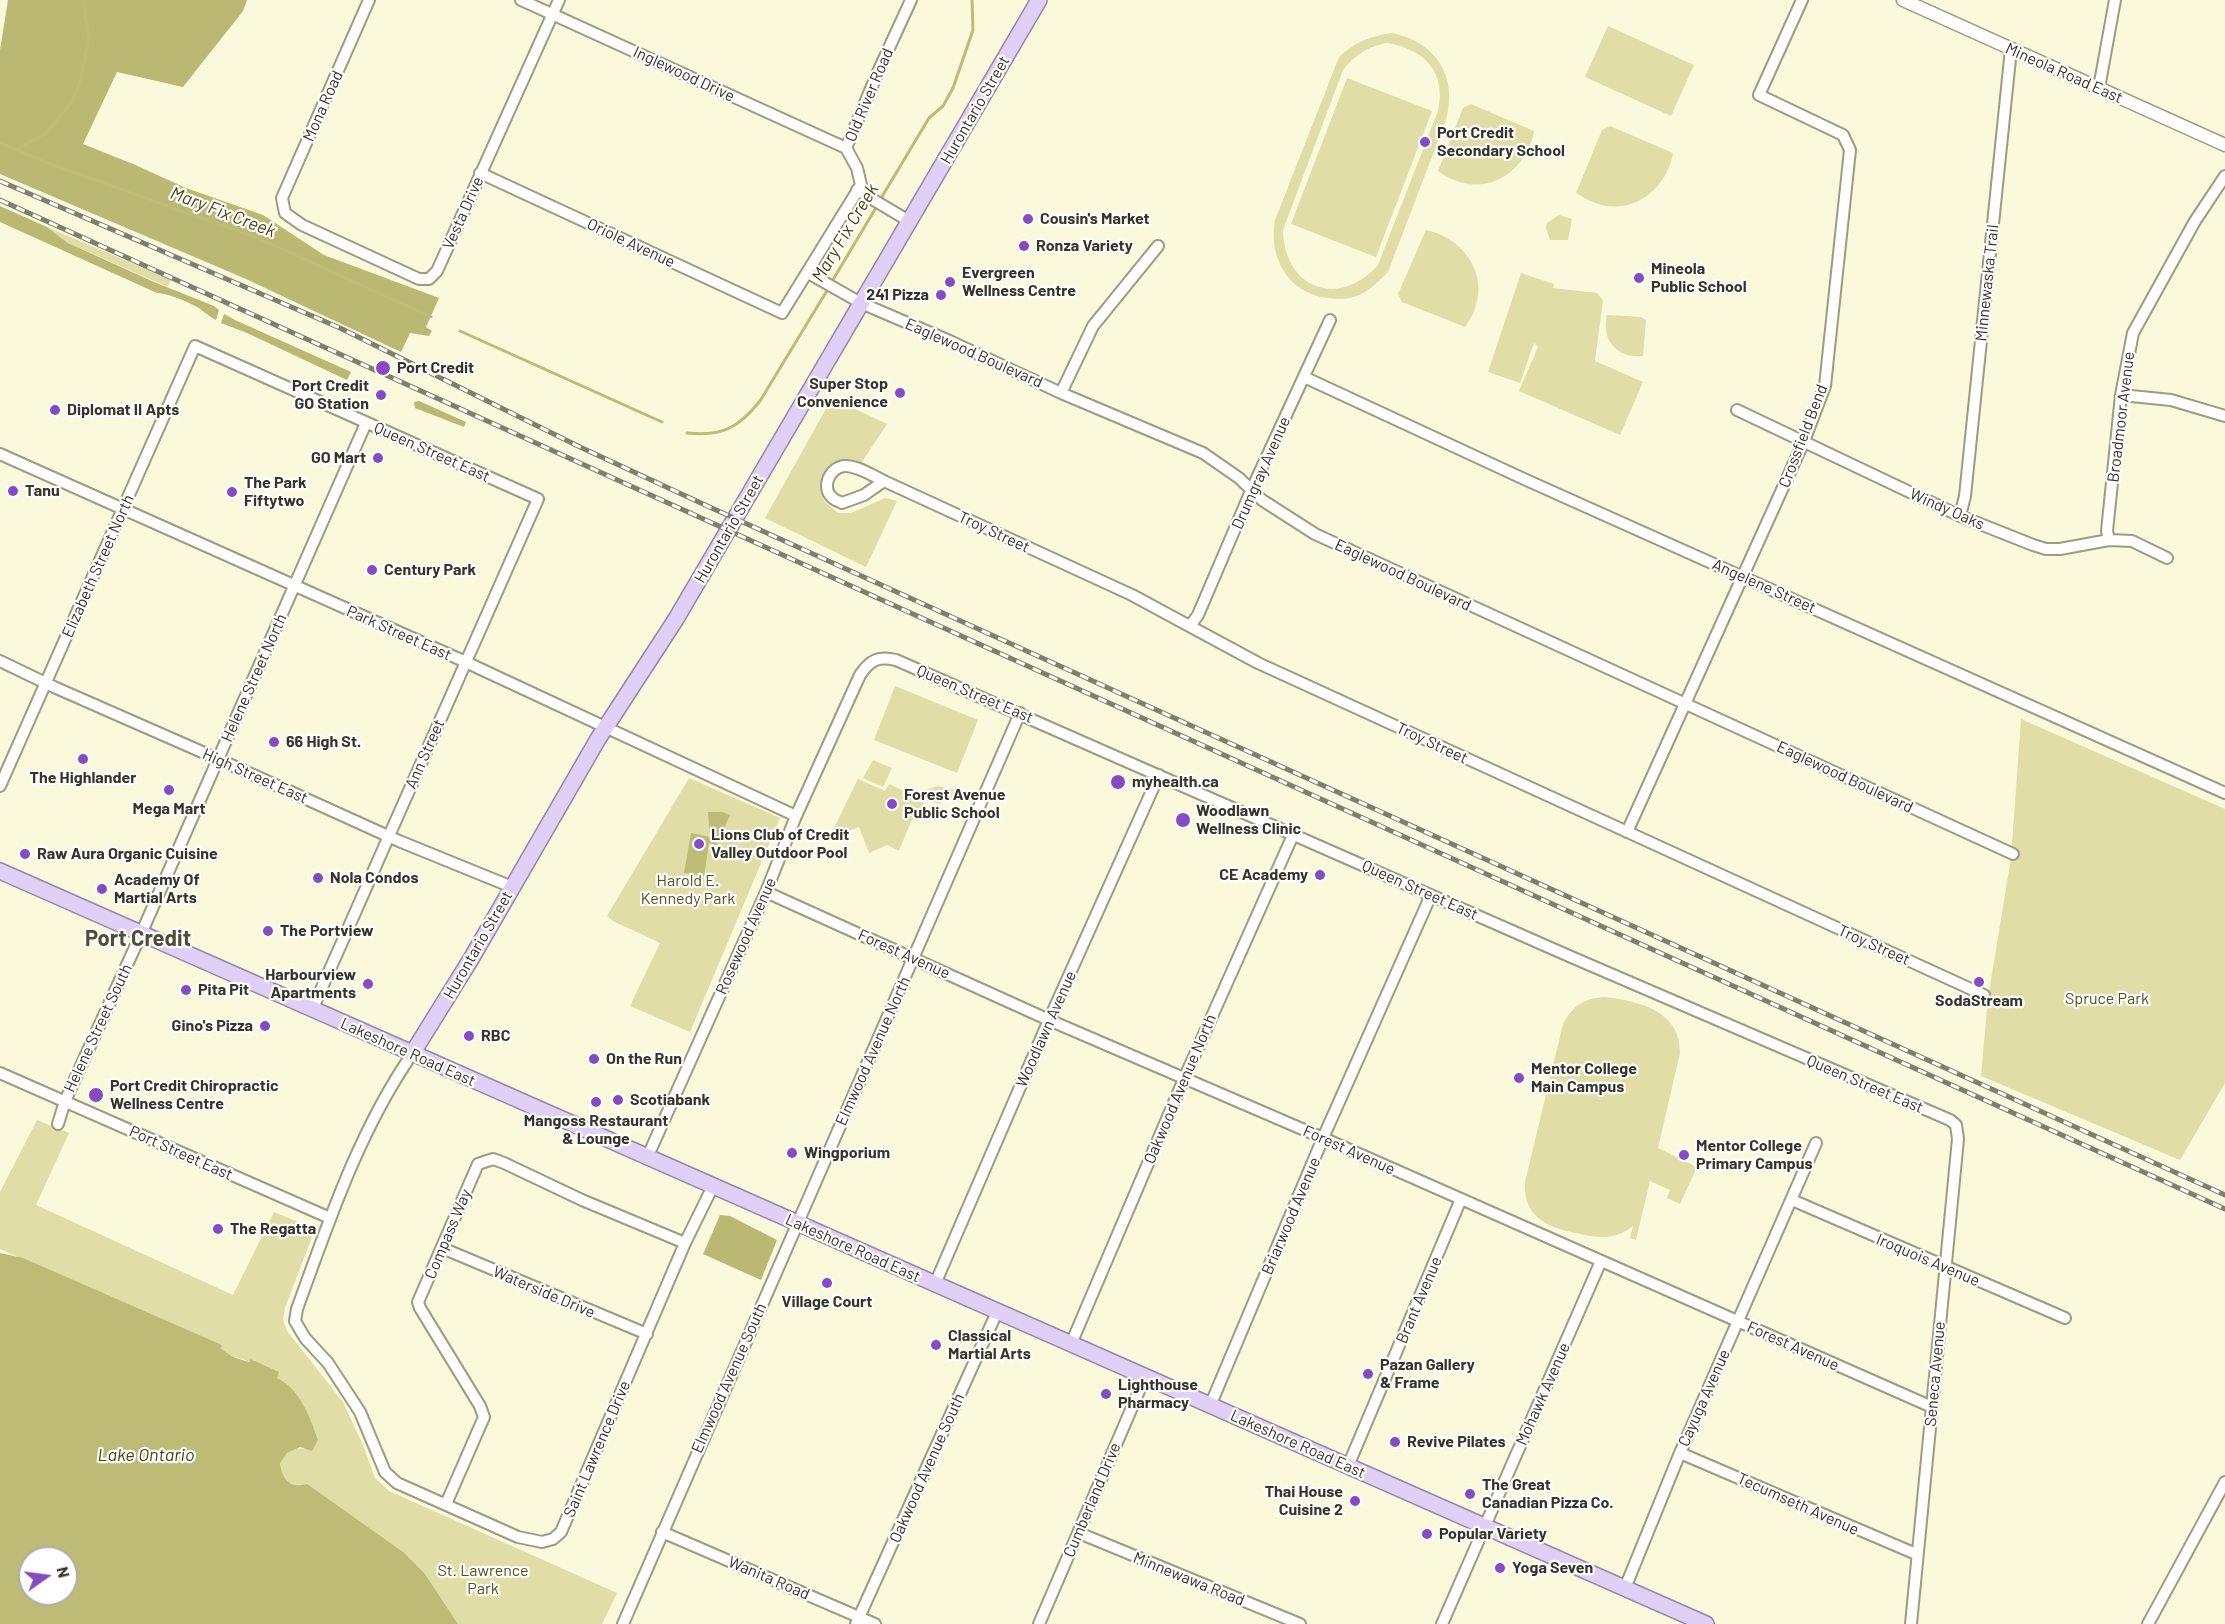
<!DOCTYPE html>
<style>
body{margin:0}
#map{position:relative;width:2225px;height:1624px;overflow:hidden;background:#faf9dc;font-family:Barlow,sans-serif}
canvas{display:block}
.north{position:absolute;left:18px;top:1546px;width:60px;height:60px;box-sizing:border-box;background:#fff;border:2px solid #aeaea9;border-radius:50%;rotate:76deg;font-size:16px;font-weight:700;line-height:24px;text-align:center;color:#343428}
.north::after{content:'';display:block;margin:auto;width:21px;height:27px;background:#874bc1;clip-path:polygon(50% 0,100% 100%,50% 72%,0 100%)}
</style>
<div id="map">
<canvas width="2225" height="1624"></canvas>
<div class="north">N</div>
</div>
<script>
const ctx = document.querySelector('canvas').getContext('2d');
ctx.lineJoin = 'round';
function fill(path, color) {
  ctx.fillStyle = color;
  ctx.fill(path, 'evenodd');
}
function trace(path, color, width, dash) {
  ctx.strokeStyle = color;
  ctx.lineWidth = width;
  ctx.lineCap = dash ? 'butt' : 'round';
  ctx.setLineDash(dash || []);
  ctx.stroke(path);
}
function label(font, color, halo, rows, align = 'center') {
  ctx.font = font + ' Barlow,sans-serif';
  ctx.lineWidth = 4.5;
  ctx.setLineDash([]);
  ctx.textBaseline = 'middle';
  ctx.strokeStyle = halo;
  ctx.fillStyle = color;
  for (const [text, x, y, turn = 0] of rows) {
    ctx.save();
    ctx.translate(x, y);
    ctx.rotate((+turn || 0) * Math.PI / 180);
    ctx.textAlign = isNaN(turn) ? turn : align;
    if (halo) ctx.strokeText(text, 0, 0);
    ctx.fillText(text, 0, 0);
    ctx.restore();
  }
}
const green = new Path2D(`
 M1608,26L1694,65L1671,116L1585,77Z
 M1392,33C1436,42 1458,76 1446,120L1388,272C1379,281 1370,290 1359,295C1349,300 1336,299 1327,298C1288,293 1268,257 1275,220L1339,57C1355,42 1370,36 1392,33ZM1387,43C1424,49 1447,72 1438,111L1378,265C1339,309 1284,289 1283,230L1343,70C1356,54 1367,47 1387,43Z
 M1347,78L1432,111L1376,257L1291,224Z
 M1471,104L1534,131C1528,168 1491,196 1454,180C1448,178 1443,174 1438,171L1463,108Z
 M1610,126L1673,153C1667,190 1630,218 1593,202C1587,200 1582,196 1576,193L1602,130Z
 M1559,215L1572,219L1568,240H1550L1546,228L1547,223Z
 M47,227L171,280L168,287L68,243Z
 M1426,230C1462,237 1490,274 1474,311C1472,317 1468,322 1465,327L1402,302L1398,294Z
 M1521,273L1554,284L1553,288L1597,293L1603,300L1595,361L1643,382L1620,435L1519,391L1538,347L1534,343L1520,383L1488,372Z
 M1607,315L1641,317L1646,320L1643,356C1617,359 1601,340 1607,315Z
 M832,398L887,424L858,468L831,469L821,484L824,501L838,513H851L885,498L897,501L866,567L765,518Z
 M895,686L978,720L957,773L874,740Z
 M2021,719L2225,809V1083L2180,1160L1981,1076L1988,998L2011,858Z
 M873,760L892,768L883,787L863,778Z
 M689,778L780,818L690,1032L630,1006L660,943L613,921L607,916Z
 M858,779L885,791L889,784L911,794L938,786L965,792L963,803L943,797L940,804L925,800L917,821L912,819L899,851L887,845L869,853L859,827L829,838Z
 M1605,997C1639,1001 1681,1011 1680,1053L1658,1148L1697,1167L1680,1204L1667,1198L1670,1190L1650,1181L1636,1240L1630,1238L1633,1226C1614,1241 1597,1238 1575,1233C1547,1227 1523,1217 1525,1182L1563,1024C1572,1006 1585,998 1605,997Z
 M37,1120L69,1133L36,1205L233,1295L274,1212L315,1229L285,1308L283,1319L287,1331L343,1402L363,1445L375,1478L389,1491L617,1593L602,1624H458L425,1574L302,1486C287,1485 282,1477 280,1463C285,1451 294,1446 307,1449L318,1440L303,1404L277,1378L250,1362L227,1354L221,1348V1345L0,1249V1192Z`);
const forest = new Path2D(`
 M8,0H247L243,11L183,87L117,72L83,144L133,164L186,188L263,215L324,255L439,298L426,327L432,331L429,336L410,333L401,352L246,279L0,174V50Z
 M0,206L47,227L68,243L154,282L214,306L219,310L216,320C208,316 203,310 195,306C184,300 169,294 157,293L0,222Z
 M224,314L235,320L351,372L347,380L247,333L221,323Z
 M419,401L466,422L464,427L415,408L414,402Z
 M720,1215L730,1216L777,1240L761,1280L703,1254Z`);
const water = new Path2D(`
 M708,812H722L730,815L716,845L709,843L704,876L684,873L691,833L710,837Z
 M0,1253L23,1258L222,1345L221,1348C230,1357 238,1359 250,1362V1359L279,1372L277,1378C300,1389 310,1417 318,1440L312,1451L300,1447L287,1453L280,1463C282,1479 290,1489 307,1484L403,1552L425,1574L458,1624H0ZM30,1558H66V1594H30Z`);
const stream = new Path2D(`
 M0,143L48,163L260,239L431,317
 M16,149L45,134L72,102L81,79L89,38L83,0
 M880,200L929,118L943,106L953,88L973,30L972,0
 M831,283L877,206
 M460,331L662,422
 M687,433C723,437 739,427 760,401L828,289`);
const minor = new Path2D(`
 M369,0L282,198L285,213L302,225L419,279H429L437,271L559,0
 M521,0L846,148
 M2099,88L2115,0
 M480,173L782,313L861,185L857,168L846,148L878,72L911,0
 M857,190L909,221
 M808,273L861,303L952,342L1061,393L1203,453L1239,478L1262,500L1315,534L2013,854
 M1304,377L1524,479L2225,793
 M1061,393L1093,326L1158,246
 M2121,395L2171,400L2225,416
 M1737,410L1960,516L2033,545L2046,549H2060L2109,540L2132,541L2167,558
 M0,454L457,658L796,816
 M884,481L864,495L842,503C839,501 836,501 834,499C820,489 829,468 844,466C857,465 873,476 884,481L1132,595L1258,663L1984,995
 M1960,516L1965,496L2011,49
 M2109,540L2107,531L2121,395L2133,333L2195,221L2225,176
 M1190,626L1198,615L1251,491L1330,320
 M0,661L54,687L218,759L399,841L512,887
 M0,786L195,346L538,499L312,1010
 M1627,832L1804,441L1825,386L1850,150L1843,135L1759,95L1802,0
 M766,892L1049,1020L1323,1138L1932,1407
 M412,1054C359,1131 329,1221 297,1309L295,1321L305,1338L328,1363L360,1412L385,1472L397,1483L518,1537L542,1542L553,1539L561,1532L685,1243L713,1186
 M0,1073L330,1218
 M58,1124L65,1101L141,934L366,423
 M647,1158L766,892L796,816L860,675C870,660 878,656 896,660L1569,956L1950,1120L1956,1125L1958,1139L1911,1624
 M1792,1200L2065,1318
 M442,1248L647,1334
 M935,1284L1049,1020L1159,775
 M1071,1344L1184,1079L1293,835
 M1210,1406L1323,1138L1431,895
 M1680,1453L1916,1554
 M1348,1466L1461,1199
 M446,1504L484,1417L480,1406L420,1308L418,1302L478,1164L493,1159L504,1163L582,1200L685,1243
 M662,1532L875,1624
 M1079,1533L1300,1624
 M1625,1588L1680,1453L1816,1143
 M623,1624L1020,713
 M856,1624L997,1312
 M1039,1624L1145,1377
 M1442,1624L1601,1261
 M2148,1624L2225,1482`);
const tertiary = new Path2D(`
 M1903,0L2225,145`);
const primary = new Path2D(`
 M0,871L1706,1624
 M412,1054L471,959L598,739L676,619L1039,0`);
const rail = new Path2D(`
 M0,181L340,328L580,447L703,504L2225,1195
 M0,200L2225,1209`);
const markers = [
 [1425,142,6,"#874bc1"],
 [1028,219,6,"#874bc1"],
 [1024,246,6,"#874bc1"],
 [1639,278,6,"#874bc1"],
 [950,282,6,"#874bc1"],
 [941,295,6,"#874bc1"],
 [383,368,8,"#874bc1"],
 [900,393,6,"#874bc1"],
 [381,395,6,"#874bc1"],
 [55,410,6,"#874bc1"],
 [378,458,6,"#874bc1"],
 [13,491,6,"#874bc1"],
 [232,492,6,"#874bc1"],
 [372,570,6,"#874bc1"],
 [274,742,6,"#874bc1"],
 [83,759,6,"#874bc1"],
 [1118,782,8,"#874bc1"],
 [169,790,6,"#874bc1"],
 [892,804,6,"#874bc1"],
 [1183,820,8,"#874bc1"],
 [699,844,6,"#874bc1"],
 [25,854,6,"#874bc1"],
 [1320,875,6,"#874bc1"],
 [318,878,6,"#874bc1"],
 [102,889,6,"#874bc1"],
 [268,931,6,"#874bc1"],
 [1979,982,6,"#874bc1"],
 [368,984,6,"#874bc1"],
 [186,990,6,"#874bc1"],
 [265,1026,6,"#874bc1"],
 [469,1036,6,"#874bc1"],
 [594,1059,6,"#874bc1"],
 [1519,1078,6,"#874bc1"],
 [96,1095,8,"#874bc1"],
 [618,1100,6,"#874bc1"],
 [596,1102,6,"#874bc1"],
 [792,1153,6,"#874bc1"],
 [1684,1155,6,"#874bc1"],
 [218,1229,6,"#874bc1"],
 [827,1283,6,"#874bc1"],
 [936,1345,6,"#874bc1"],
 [1368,1374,6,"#874bc1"],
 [1106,1394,6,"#874bc1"],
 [1395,1442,6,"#874bc1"],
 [1470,1494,6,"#874bc1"],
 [1355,1501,6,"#874bc1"],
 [1427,1534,6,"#874bc1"],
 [1500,1568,6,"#874bc1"]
];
const streetNames = [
 ["Mineola Road East",2064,73,24],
 ["Inglewood Drive",684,74,25],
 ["Old River Road",869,95,-67],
 ["Mona Road",323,106,-66],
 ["Hurontario Street",975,110,-60],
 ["Vesta Drive",463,213,-66],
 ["Oriole Avenue",631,243,25],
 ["Minnewaska Trail",1987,283,-84],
 ["Eaglewood Boulevard",974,353,24],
 ["Broadmoor Avenue",2121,417,-83],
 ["Crossfield Bend",1803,436,-69],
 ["Queen Street East",432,452,24],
 ["Drumgray Avenue",1261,473,-66],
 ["Windy Oaks",1947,509,24],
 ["Hurontario Street",729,529,-60],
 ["Troy Street",994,532,25],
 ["Elizabeth Street North",98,566,-66],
 ["Eaglewood Boulevard",1403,575,25],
 ["Angelene Street",1764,586,24],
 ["Park Street East",399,633,24],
 ["Helene Street North",254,678,-66],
 ["Queen Street East",975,694,23],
 ["Troy Street",1432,743,25],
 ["Ann Street",425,754,-66],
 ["High Street East",255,776,24],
 ["Eaglewood Boulevard",1845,777,25],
 ["Queen Street East",1420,890,24],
 ["Rosewood Avenue",746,936,-66],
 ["Hurontario Street",478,945,-60],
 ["Troy Street",1874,945,24],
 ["Forest Avenue",904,954,24],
 ["Helene Street South",98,1028,-65],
 ["Woodlawn Avenue",1046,1029,-66],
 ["Elmwood Avenue North",873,1051,-66],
 ["Lakeshore Road East",408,1052,24],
 ["Queen Street East",1865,1084,23],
 ["Oakwood Avenue North",1180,1089,-67],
 ["Forest Avenue",1349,1150,24],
 ["Port Street East",181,1153,24],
 ["Briarwood Avenue",1291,1216,-67],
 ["Compass Way",448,1234,-67],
 ["Lakeshore Road East",853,1248,24],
 ["Iroquois Avenue",1928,1260,23],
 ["Waterside Drive",544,1292,23],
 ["Brant Avenue",1419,1300,-67],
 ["Forest Avenue",1793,1346,24],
 ["Seneca Avenue",1935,1374,-85],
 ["Elmwood Avenue South",729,1378,-66],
 ["Mohawk Avenue",1543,1394,-66],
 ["Cayuga Avenue",1704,1398,-66],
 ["Lakeshore Road East",1298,1444,24],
 ["Saint Lawrence Drive",597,1449,-67],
 ["Oakwood Avenue South",927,1468,-66],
 ["Cumberland Drive",1092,1500,-67],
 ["Tecumseth Avenue",1798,1504,24],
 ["Wanita Road",769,1578,23],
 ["Minnewawa Road",1189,1579,22]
];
const poiNames = [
 ["Port Credit",1437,133],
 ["Secondary School",1437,151],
 ["Cousin's Market",1040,219],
 ["Ronza Variety",1036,246],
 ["Mineola",1651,269],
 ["Public School",1651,287],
 ["Evergreen",962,273],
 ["Wellness Centre",962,291],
 ["241 Pizza",929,295,"right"],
 ["Port Credit",397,368],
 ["Super Stop",888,384,"right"],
 ["Convenience",888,402,"right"],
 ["Port Credit",369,386,"right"],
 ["GO Station",369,404,"right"],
 ["Diplomat II Apts",67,410],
 ["GO Mart",366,458,"right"],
 ["The Park",244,483],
 ["Fiftytwo",244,501],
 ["Tanu",25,491],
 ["Century Park",384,570],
 ["66 High St.",286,742],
 ["The Highlander",83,778,"center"],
 ["myhealth.ca",1132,782],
 ["Forest Avenue",904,795],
 ["Public School",904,813],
 ["Mega Mart",169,809,"center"],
 ["Woodlawn",1196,811],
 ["Wellness Clinic",1196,829],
 ["Lions Club of Credit",711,835],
 ["Valley Outdoor Pool",711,853],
 ["Raw Aura Organic Cuisine",37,854],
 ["CE Academy",1308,875,"right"],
 ["Nola Condos",330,878],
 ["Academy Of",114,880],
 ["Martial Arts",114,898],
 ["The Portview",280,931],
 ["Harbourview",356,975,"right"],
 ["Apartments",356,993,"right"],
 ["Pita Pit",198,990],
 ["SodaStream",1979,1001,"center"],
 ["Gino's Pizza",253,1026,"right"],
 ["RBC",481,1036],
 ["On the Run",606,1059],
 ["Mentor College",1531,1069],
 ["Main Campus",1531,1087],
 ["Port Credit Chiropractic",110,1086],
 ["Wellness Centre",110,1104],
 ["Scotiabank",630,1100],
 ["Mangoss Restaurant",596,1121,"center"],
 ["& Lounge",596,1139,"center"],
 ["Mentor College",1696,1146],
 ["Primary Campus",1696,1164],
 ["Wingporium",804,1153],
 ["The Regatta",230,1229],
 ["Village Court",827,1302,"center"],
 ["Classical",948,1336],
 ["Martial Arts",948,1354],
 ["Pazan Gallery",1380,1365],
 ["& Frame",1380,1383],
 ["Lighthouse",1118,1385],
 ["Pharmacy",1118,1403],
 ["Revive Pilates",1407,1442],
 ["The Great",1482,1485],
 ["Canadian Pizza Co.",1482,1503],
 ["Thai House",1343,1492,"right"],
 ["Cuisine 2",1343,1510,"right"],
 ["Popular Variety",1439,1534],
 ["Yoga Seven",1512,1568]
];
const parkNames = [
 ["Harold E.",688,881],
 ["Kennedy Park",688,899],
 ["Spruce Park",2107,999],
 ["St. Lawrence",483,1571],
 ["Park",483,1589]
];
const waterNames = [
 ["Mary Fix Creek",223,212,21],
 ["Mary Fix Creek",845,233,-59],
 ["Lake Ontario",146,1455]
];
const districtNames = [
 ["Port Credit",138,939]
];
fill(green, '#e0dea6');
fill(forest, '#bbb873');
fill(water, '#bdbb76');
trace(stream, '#bdbb76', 3);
trace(minor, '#9c9c81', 14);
trace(tertiary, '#9c9c81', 15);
trace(primary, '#9785aa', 18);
trace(minor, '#fff', 10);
trace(tertiary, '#fff', 12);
trace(primary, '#e0d0f6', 15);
trace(rail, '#7f7f6d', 5);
trace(rail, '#fff', 3, [9]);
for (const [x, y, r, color] of markers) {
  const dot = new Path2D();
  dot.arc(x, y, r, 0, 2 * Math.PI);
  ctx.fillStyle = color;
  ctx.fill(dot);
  trace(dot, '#fff', 2);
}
label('16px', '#343428', '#fff', streetNames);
label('bold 16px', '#343428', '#fff', poiNames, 'left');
label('16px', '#54511e', '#fff', parkNames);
label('italic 18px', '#47440e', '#fff', waterNames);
label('bold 22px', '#4e4e35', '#fff', districtNames);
</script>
